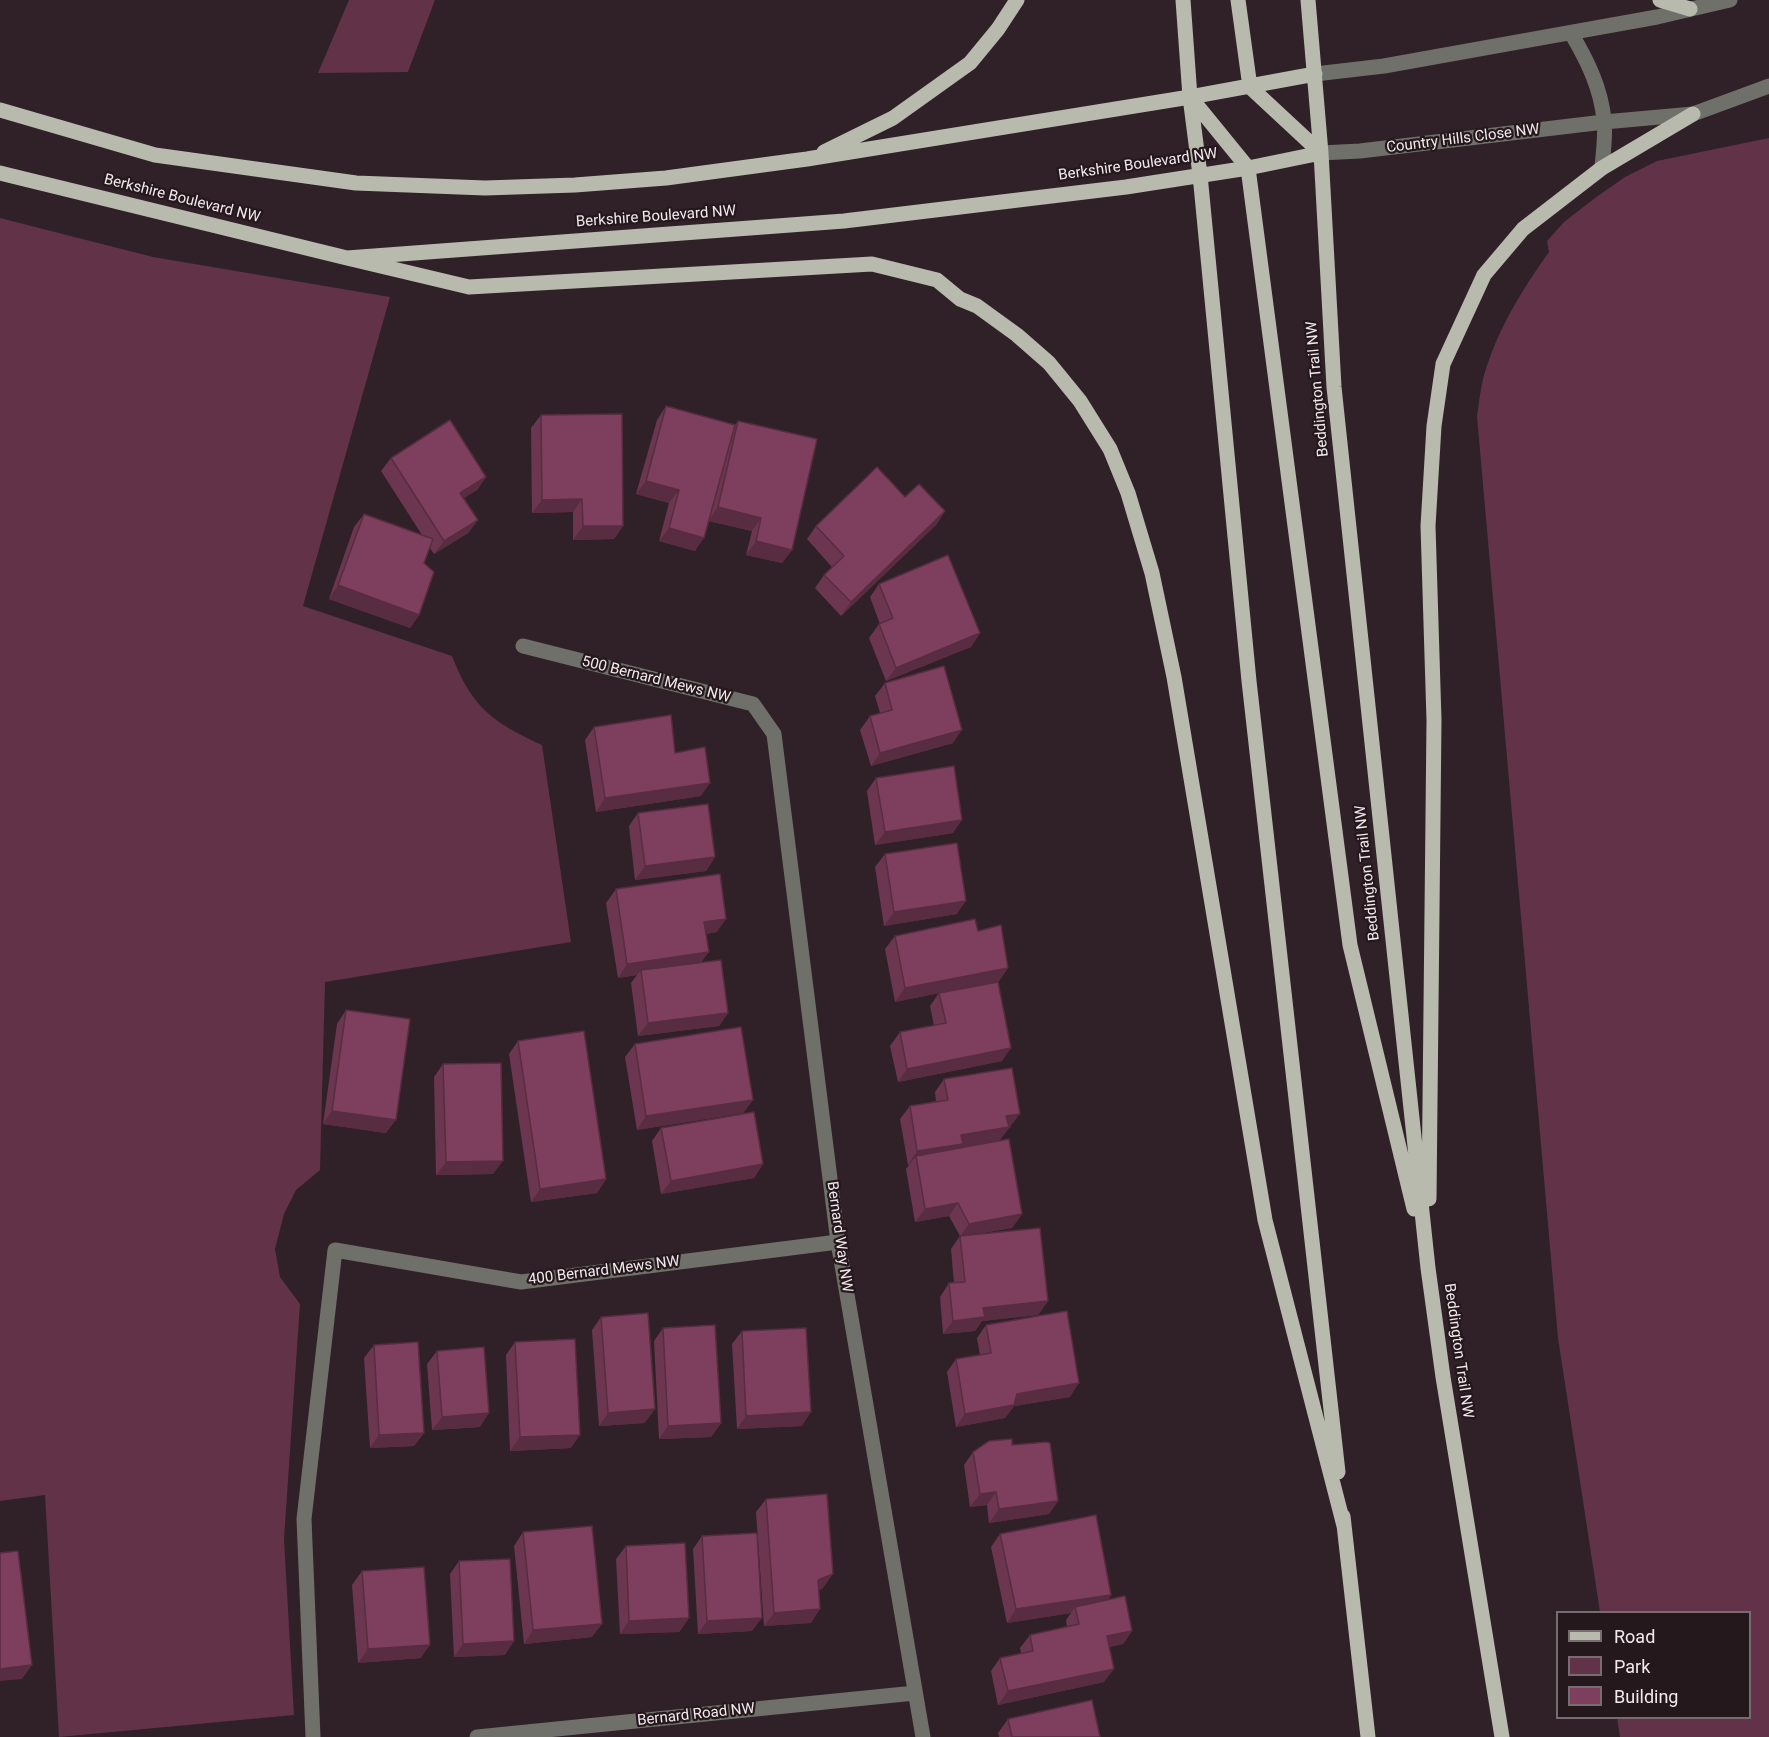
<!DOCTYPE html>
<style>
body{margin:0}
#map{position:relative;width:1769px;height:1737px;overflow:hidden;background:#2f2127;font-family:Roboto,sans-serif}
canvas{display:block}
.legend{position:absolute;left:1556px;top:1611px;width:195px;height:108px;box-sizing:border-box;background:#25181d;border:2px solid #776c70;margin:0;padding:8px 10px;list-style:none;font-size:18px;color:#f2e9ed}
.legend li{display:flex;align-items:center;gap:12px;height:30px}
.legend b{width:30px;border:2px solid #776c70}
</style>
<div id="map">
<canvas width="1769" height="1737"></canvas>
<ul class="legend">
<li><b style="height:8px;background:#b7baad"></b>Road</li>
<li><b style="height:16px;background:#613248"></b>Park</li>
<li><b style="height:16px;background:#7d3f5d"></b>Building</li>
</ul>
</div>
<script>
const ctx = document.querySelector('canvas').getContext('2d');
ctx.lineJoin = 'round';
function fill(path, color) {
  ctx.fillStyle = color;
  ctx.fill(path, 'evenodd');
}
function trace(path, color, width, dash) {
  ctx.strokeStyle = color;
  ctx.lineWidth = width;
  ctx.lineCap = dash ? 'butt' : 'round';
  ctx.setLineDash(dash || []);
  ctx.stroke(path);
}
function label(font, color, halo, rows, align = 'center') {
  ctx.font = font + ' Roboto,sans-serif';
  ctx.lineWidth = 4.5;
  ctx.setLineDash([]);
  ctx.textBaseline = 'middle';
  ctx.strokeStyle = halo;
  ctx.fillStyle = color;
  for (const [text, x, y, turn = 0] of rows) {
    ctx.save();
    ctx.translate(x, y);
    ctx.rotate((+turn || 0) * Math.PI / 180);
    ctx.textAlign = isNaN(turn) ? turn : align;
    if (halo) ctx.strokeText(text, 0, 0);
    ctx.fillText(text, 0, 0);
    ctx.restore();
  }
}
const green = new Path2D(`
 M349,0H435L408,72L318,73Z
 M1769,138V1737H1620L1617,1718H1750V1612H1600L1558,1338L1477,416C1479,404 1480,391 1483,379C1496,332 1521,291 1549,252L1547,241L1564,222L1595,198L1625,177L1657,161Z
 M0,218L153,257L390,297L303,606L452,656C472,708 494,723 542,745L571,942L325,982L320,1170L296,1190L284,1214L275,1249L280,1277L300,1304L284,1539L294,1715L59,1737L45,1495L0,1501Z`);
const minor = new Path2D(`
 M1571,33C1587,60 1601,88 1604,120C1606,136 1603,152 1602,168
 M1315,74L1384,66L1657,17L1730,0
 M1321,153L1360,151L1604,122L1693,114L1769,86
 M523,646L753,704L774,734L838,1242L923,1737
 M313,1737L304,1519L335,1250L521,1282L838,1242
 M477,1737L915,1693`);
const major = new Path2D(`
 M1183,0L1190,97L1200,175L1249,681L1338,1472
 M1238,0L1250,87L1321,153
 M1308,0L1321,153L1334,387L1428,1268L1443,1377L1502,1737
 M1660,0L1690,9
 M1191,98L1248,168L1350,945L1414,1209
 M0,110L155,155L356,183L485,188L575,185L666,178L807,159L1190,97L1315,74
 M824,152L893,118L970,63L998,29L1017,0
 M0,173L347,258L844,221L1126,187L1248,168L1321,153
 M347,258L469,287L872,264L937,280L960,299L977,306L1017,335L1049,363L1080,401L1110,449L1128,493L1152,573L1174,677L1265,1220L1344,1526
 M1429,1199L1434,720L1428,526L1434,426L1443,364L1484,275L1523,229L1602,168L1693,114
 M1343,1516L1368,1737`);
const wall = new Path2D(`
 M666,406L735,425L738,421L792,550L782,563L746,555L752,531L709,521L695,551L659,541L669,503L636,494L657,420Z
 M541,415L623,526L614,539L573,540V512L532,513L531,428Z
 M391,458L486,477L477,490L464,498L478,520L468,533L434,554L430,548L424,563L419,615L410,628L329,599L354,527L364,514L422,535L381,471Z
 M905,497L945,511L936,525L841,616L815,588L824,575L832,567L807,539L816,526Z
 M879,584L980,633L971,647L886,681L869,638L879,624H880L870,597Z
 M885,683L953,743L871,766L860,730L870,716L880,713L875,696Z
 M594,727L675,753L701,796L596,812L585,740Z
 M876,778L953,833L875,845L867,791Z
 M638,813L715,857L706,871L635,880L629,826Z
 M885,854L957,914L884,926L875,867Z
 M616,889L717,932L706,934L702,962L728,1013L719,1026L638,1036L631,983L637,975L618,978L606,903Z
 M978,931L1008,968L999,981L990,983L1002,1061L898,1082L890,1046L900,1032L934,1026L930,1006L939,993L895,1002L885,949L895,936Z
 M346,1010L386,1133L323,1124L337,1024Z
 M518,1041L606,1179L597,1193L531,1202L509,1054Z
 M635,1044L753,1100L743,1113L637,1130L625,1057Z
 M443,1064L493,1174L436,1175L434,1077Z
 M944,1079L1011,1127L1009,1128L999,1141L1022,1214L1012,1228L975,1234L1048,1301L1038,1315L982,1321L975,1331L943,1334L940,1297L949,1283H954L951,1249L960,1236L949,1216L915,1222L906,1169L909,1165H908L900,1119L910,1106L936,1101L935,1092Z
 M661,1128L763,1164L754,1178L661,1194L652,1141Z
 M601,1317L645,1423L599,1426L592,1330Z
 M986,1325L1070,1397L1014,1406L1005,1418L956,1427L947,1372L956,1359L980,1355L977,1338Z
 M663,1328L721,1423L711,1437L659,1439L654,1341Z
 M742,1331L802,1426L737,1429L732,1344Z
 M515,1342L571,1448L510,1451L506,1355Z
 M374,1345L424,1433L414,1446L370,1448L364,1358Z
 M437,1351L480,1427L432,1430L427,1364Z
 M1012,1445L1058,1501L1049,1514L989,1523L987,1505L970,1507L964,1465L973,1452Z
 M766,1499L823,1588L819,1590L811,1623L764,1626L756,1512Z
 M523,1532L592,1637L524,1644L514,1546Z
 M1000,1534L1111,1595L1108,1600L1132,1631L1123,1644L1109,1647L1104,1682L998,1705L991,1671L1000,1658L1021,1653L1020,1648L1030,1635L1067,1627L1066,1620L1071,1613L1007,1623L991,1547Z
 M702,1536L752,1631L698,1634L693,1549Z
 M626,1546L689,1618L679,1632L620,1634L616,1559Z
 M459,1561L505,1655L454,1657L450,1574Z
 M362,1571L421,1658L358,1663L352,1585Z
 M1008,1719L1100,1737H999L998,1733Z`);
const shadedWall = new Path2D(`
 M486,477L477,490L451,506L460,493Z
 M646,481L679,490L669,503L636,494Z
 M582,499L573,512L532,513L542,500Z
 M718,507L761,518L752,531L708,521Z
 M945,511L936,525L841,616L851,602Z
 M478,520L468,533L434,554L444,541Z
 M583,526H623L614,539L573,540Z
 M669,528L704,538L695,551L659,541Z
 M756,541L792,550L782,563L746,555Z
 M338,585L419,615L410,628L329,599Z
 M980,633L971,647L886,681L896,668Z
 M962,730L953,743L871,766L880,753Z
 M710,783L701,796L596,812L605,798Z
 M962,820L953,833L875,845L885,832Z
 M715,857L706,871L635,880L645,866Z
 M966,901L957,914L884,926L894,912Z
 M726,919L717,932L695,935L704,922Z
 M709,952L699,965L641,970L637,975L618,978L627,964Z
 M1008,968L999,981L895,1002L905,988Z
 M728,1013L719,1026L638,1036L648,1023Z
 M1011,1048L1002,1061L898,1082L907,1069Z
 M753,1100L743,1113L637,1130L646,1116Z
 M332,1111L396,1120L386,1133L323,1124Z
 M1020,1114L999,1141L916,1156L909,1165H908L917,1151L961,1135L1006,1116Z
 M503,1161L493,1174L436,1175L446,1162Z
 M763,1164L754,1178L661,1194L671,1181Z
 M606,1179L597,1193L531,1202L540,1189Z
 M958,1203L949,1216L915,1222L925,1209Z
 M1022,1214L1012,1228L960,1237L969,1224Z
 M1048,1301L1038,1315L982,1321L975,1331L943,1334L953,1321L983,1308Z
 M1079,1383L1070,1397L1014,1406L1005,1418L956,1427L965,1414L1017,1394Z
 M655,1409L645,1423L599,1426L608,1413Z
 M811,1412L802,1426L737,1429L746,1416Z
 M489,1413L480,1427L432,1430L442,1417Z
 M721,1423L711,1437L659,1439L668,1426Z
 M424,1433L414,1446L370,1448L379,1435Z
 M580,1435L571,1448L510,1451L520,1437Z
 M996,1492L987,1505L970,1507L980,1494Z
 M1058,1501L1049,1514L989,1523L999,1509Z
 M833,1574L823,1588L809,1594L818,1580Z
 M1111,1595L1102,1608L1075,1607L1071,1613L1007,1623L1016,1609Z
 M820,1609L811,1623L764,1626L774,1613Z
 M689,1618L679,1632L620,1634L629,1621Z
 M762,1618L752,1631L698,1634L707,1621Z
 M602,1624L592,1637L524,1644L533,1630Z
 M1132,1631L1123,1644L1097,1650L1107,1636Z
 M514,1641L505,1655L454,1657L463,1644Z
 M430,1645L421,1658L358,1663L368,1649Z
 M32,1665L22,1679L0,1681V1669Z
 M1114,1669L1104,1682L998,1705L1008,1691Z`);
const building = new Path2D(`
 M666,406L735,425L704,538L669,528L679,490L646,481Z
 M622,414L623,526H583L582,499L542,500L541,415Z
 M450,420L486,477L460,493L478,520L444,541L391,458Z
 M738,421L817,439L792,550L756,541L761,518L718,507Z
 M877,467L905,497L919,484L945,511L851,602L824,575L844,556L816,526Z
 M364,514L433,539L424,563L434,572L419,615L338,585Z
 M948,555L980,633L896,668L879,624L893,618L879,584Z
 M944,666L962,730L880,753L870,716L892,710L885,683Z
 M671,715L675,753L705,747L710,783L605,798L594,727Z
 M954,766L962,820L885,832L876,778Z
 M708,804L715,857L645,866L638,813Z
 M957,843L966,901L894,912L885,854Z
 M720,874L726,919L704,922L709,952L627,964L616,889Z
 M975,919L978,931L1001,925L1008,968L905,988L895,936Z
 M721,960L728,1013L648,1023L641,970Z
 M998,982L1011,1048L907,1069L900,1032L946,1023L939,993Z
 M346,1010L410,1019L396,1120L332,1111Z
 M741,1027L753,1100L646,1116L635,1044Z
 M584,1031L606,1179L540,1189L518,1041Z
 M501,1063L503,1161L446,1162L443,1064Z
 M1012,1068L1020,1114L1006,1116L1009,1127L961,1135L963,1144L917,1151L910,1106L948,1100L944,1079Z
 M754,1112L763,1164L671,1181L661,1128Z
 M1009,1139L1022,1214L969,1224L958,1203L925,1209L916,1156Z
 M1040,1228L1048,1301L983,1308L985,1317L953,1321L949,1283L965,1282L960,1236Z
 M1067,1311L1079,1383L1017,1394L1014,1405L965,1414L956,1359L991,1353L986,1325Z
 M648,1313L655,1409L608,1413L601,1317Z
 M715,1325L721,1423L668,1426L663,1328Z
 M806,1328L811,1412L746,1416L742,1331Z
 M575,1339L580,1435L520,1437L515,1342Z
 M418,1342L424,1433L379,1435L374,1345Z
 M484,1347L489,1413L442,1417L437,1351Z
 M1012,1439V1445L1046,1442L1050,1443L1058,1501L999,1509L996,1492L980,1494L973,1452L989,1441Z
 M827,1494L833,1574L818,1580L820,1609L774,1613L766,1499Z
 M1096,1515L1111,1595L1016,1609L1000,1534Z
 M592,1526L602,1624L533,1630L523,1532Z
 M757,1533L762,1618L707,1621L702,1536Z
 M685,1543L689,1618L629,1621L626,1546Z
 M18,1551L32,1665L0,1669V1553Z
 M510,1559L514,1641L463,1644L459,1561Z
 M424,1567L430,1645L368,1649L362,1571Z
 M1125,1596L1132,1631L1107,1636L1114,1669L1008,1691L1000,1658L1033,1651L1030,1635L1079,1624L1075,1607Z
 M1092,1700L1100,1737H1012L1008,1719Z`);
const streetNames = [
 ["Country Hills Close NW",1463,139,-7],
 ["Berkshire Boulevard NW",1138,165,-8],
 ["Berkshire Boulevard NW",182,199,14],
 ["Berkshire Boulevard NW",656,217,-4],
 ["Beddington Trail NW",1318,389,-95],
 ["500 Bernard Mews NW",656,680,14],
 ["Beddington Trail NW",1368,873,-96],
 ["Bernard Way NW",839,1237,82],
 ["400 Bernard Mews NW",604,1271,-7],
 ["Beddington Trail NW",1458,1351,82],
 ["Bernard Road NW",696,1715,-6]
];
fill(green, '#613248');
trace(minor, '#6e7069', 15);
trace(major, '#b7baad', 15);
fill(wall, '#6c3650');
fill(shadedWall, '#582c41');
fill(building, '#7d3f5d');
trace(building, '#582c41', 1.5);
label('15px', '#f2e9ed', '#25181d', streetNames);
</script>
